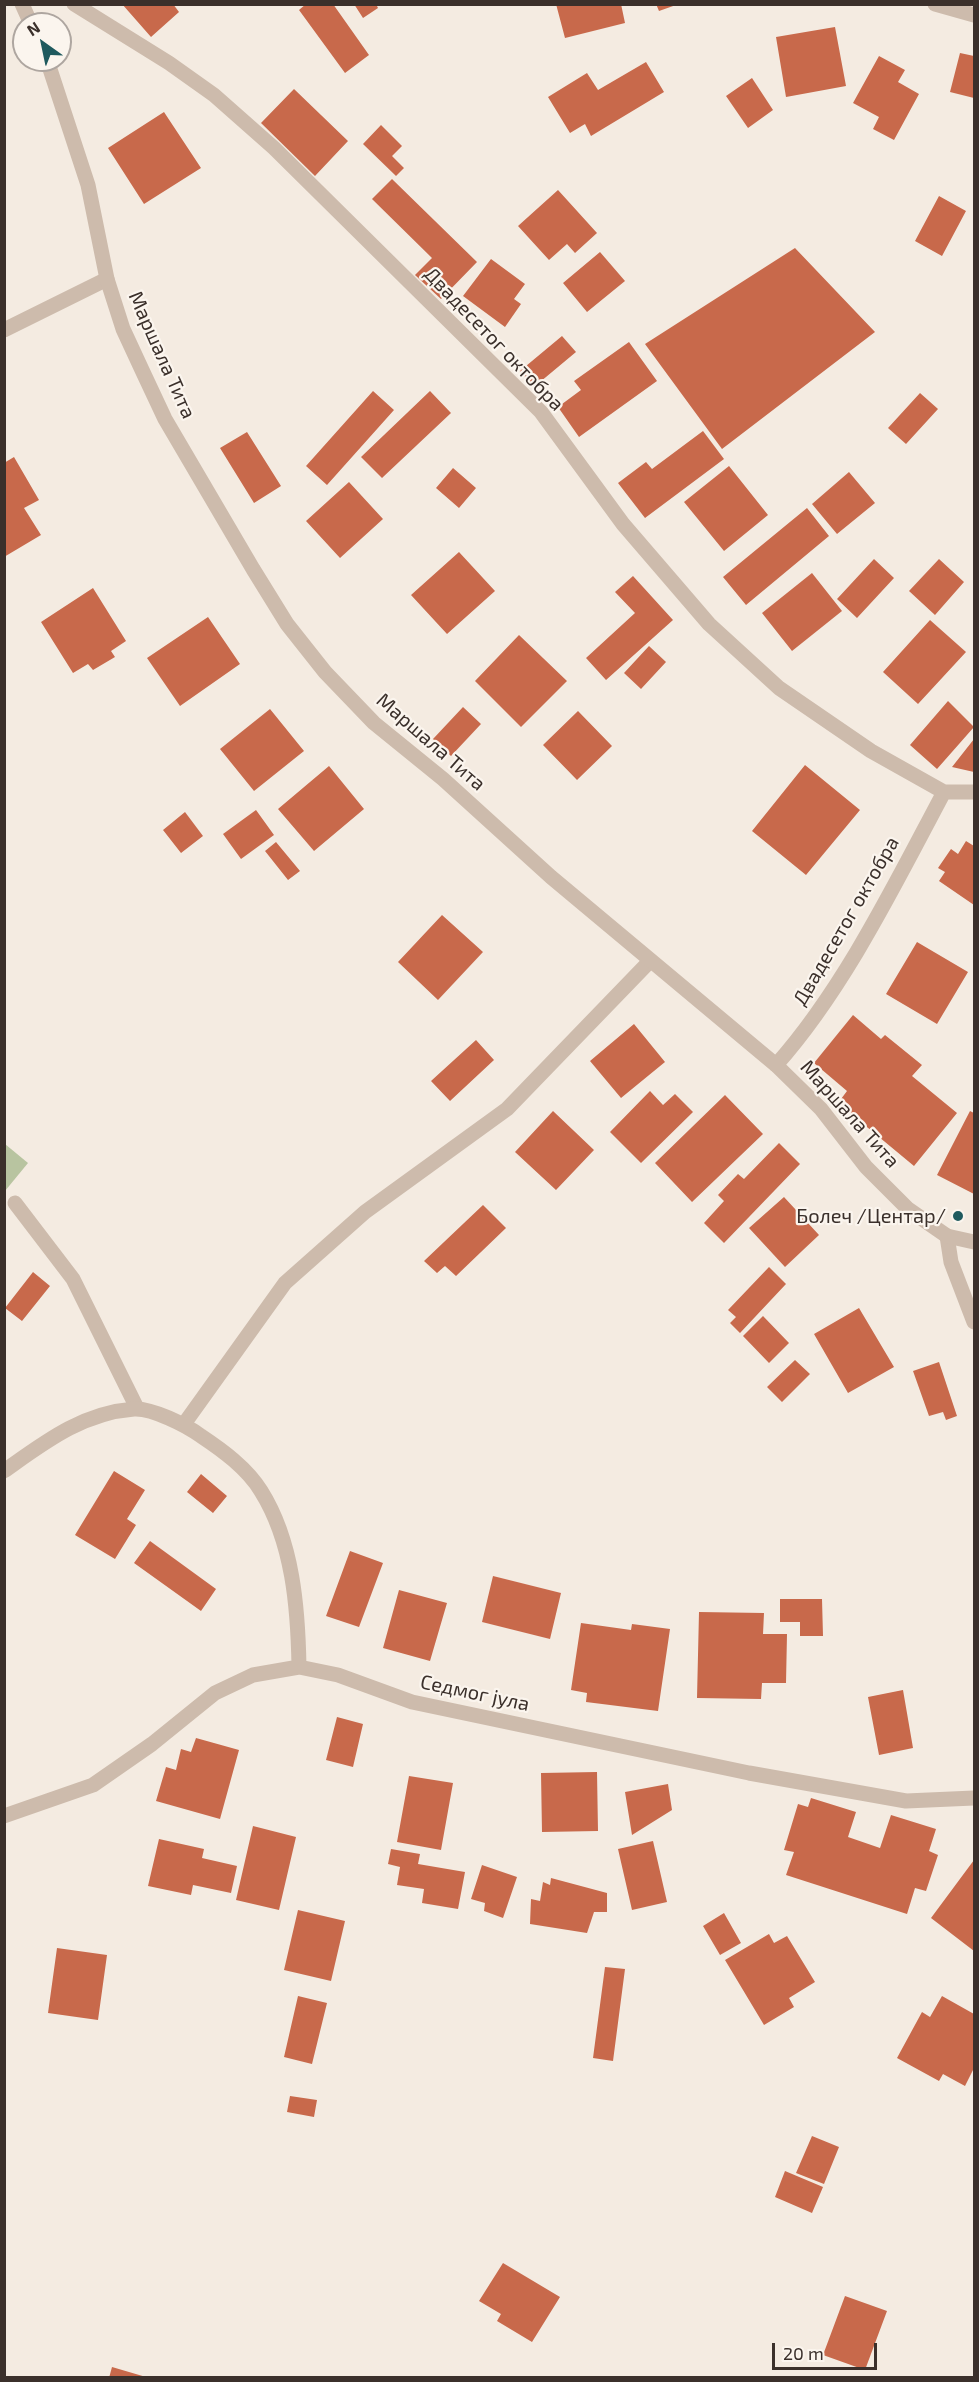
<!DOCTYPE html>
<meta charset="utf-8">
<style>
body{margin:0}
#map{position:relative;width:979px;height:2382px;overflow:hidden;background:#f4ebe1;font-family:"Exo 2",sans-serif}
canvas{display:block}
.frame{position:absolute;inset:0;border:6px solid #3b302b;pointer-events:none}
.north{position:absolute;left:12px;top:12px;width:60px;height:60px;box-sizing:border-box;background:#fbf5ee;border:2px solid #aea6a0;border-radius:50%;rotate:327deg;font-size:16px;font-weight:700;line-height:24px;text-align:center;color:#3b302b}
.north::after{content:'';display:block;margin:auto;width:21px;height:27px;background:#1f5a5e;clip-path:polygon(50% 0,100% 100%,50% 72%,0 100%)}
.scale{position:absolute;left:772px;top:2343px;width:105px;height:27px;box-sizing:border-box;border:3px solid #3b302b;border-top:0;padding-left:8px;font-size:18px;line-height:21px;white-space:nowrap;color:#3b302b;-webkit-text-stroke:4px #fbf5ee;paint-order:stroke}
</style>
<div id="map">
<canvas width="979" height="2382"></canvas>
<div class="frame"></div>
<div class="north">N</div>
<div class="scale">20 m</div>
</div>
<script>
const ctx = document.querySelector('canvas').getContext('2d');
ctx.lineJoin = 'round';
function fill(path, color) {
  ctx.fillStyle = color;
  ctx.fill(path, 'evenodd');
}
function trace(path, color, width, dash) {
  ctx.strokeStyle = color;
  ctx.lineWidth = width;
  ctx.lineCap = dash ? 'butt' : 'round';
  ctx.setLineDash(dash || []);
  ctx.stroke(path);
}
function label(font, color, halo, rows, align = 'center') {
  ctx.font = font + ' "Exo 2",sans-serif';
  ctx.lineWidth = 4.5;
  ctx.setLineDash([]);
  ctx.textBaseline = 'middle';
  ctx.strokeStyle = halo;
  ctx.fillStyle = color;
  for (const [text, x, y, turn = 0] of rows) {
    ctx.save();
    ctx.translate(x, y);
    ctx.rotate((+turn || 0) * Math.PI / 180);
    ctx.textAlign = isNaN(turn) ? turn : align;
    if (halo) ctx.strokeText(text, 0, 0);
    ctx.fillText(text, 0, 0);
    ctx.restore();
  }
}
const green = new Path2D(`
 M5,1144L28,1163L5,1191Z`);
const building = new Path2D(`
 M122,4H173L179,12L151,37Z
 M306,4H333L369,55L345,73L299,10Z
 M354,4H376L378,8L363,18Z
 M556,4H621L625,23L565,38Z
 M656,4H676V5L659,11Z
 M835,27L846,86L786,97L776,37Z
 M960,53L974,56V98L950,92Z
 M879,56L905,70L898,82L919,94L894,140L873,129L879,117L853,103Z
 M646,62L664,92L591,136L585,124L570,133L548,97L587,73L598,90Z
 M752,78L773,110L748,128L726,96Z
 M294,89L348,141L315,176L261,123Z
 M164,112L201,168L144,204L108,148Z
 M381,125L402,146L392,156L404,168L396,176L363,144Z
 M392,179L477,262L441,299L415,275L432,258L372,199Z
 M558,190L597,233L575,253L567,244L549,260L518,226Z
 M939,196L966,211L942,256L915,241Z
 M795,248L875,332L722,449L645,344Z
 M600,252L625,281L587,312L563,283Z
 M491,259L525,284L514,299L521,304L505,327L463,296Z
 M562,336L576,352L534,387L520,371Z
 M629,342L657,381L579,437L558,407L581,390L574,381Z
 M373,391L394,410L327,485L306,466Z
 M430,391L451,413L382,478L361,457Z
 M920,393L938,409L906,444L888,428Z
 M703,431L724,459L645,518L618,483L646,462L652,469Z
 M247,432L281,486L254,503L220,448Z
 M14,457L39,500L24,508L41,535L4,557V463Z
 M729,466L768,515L724,551L684,502Z
 M453,468L476,488L459,508L436,488Z
 M849,472L875,503L837,534L812,504Z
 M349,482L383,519L340,558L306,521Z
 M807,508L829,536L746,605L723,577Z
 M459,552L495,591L447,634L411,595Z
 M874,559L894,578L857,618L837,599Z
 M939,559L964,582L935,615L909,591Z
 M812,573L842,611L792,651L762,613Z
 M633,576L673,620L606,680L586,658L635,613L615,592Z
 M93,588L126,641L111,651L115,657L93,670L88,664L73,673L41,622Z
 M208,617L240,664L180,706L147,658Z
 M930,620L966,652L918,704L883,672Z
 M519,635L567,681L521,727L475,681Z
 M649,646L666,662L641,689L624,673Z
 M948,701L974,727L937,769L910,745Z
 M463,707L481,724L451,756L433,739Z
 M270,709L304,751L254,791L220,749Z
 M578,711L612,746L577,780L543,745Z
 M974,739V772L952,767Z
 M805,765L860,810L806,875L752,831Z
 M329,766L364,809L314,851L278,809Z
 M256,810L274,835L241,859L223,834Z
 M185,812L203,836L181,853L163,830Z
 M966,841L974,846V905L939,881L945,872L938,868L951,849L958,854Z
 M276,842L300,871L288,880L265,851Z
 M442,915L483,952L438,1000L398,962Z
 M917,942L968,972L937,1024L886,994Z
 M853,1015L881,1039L885,1035L922,1065L912,1076L957,1113L914,1166L838,1103L847,1091L814,1063Z
 M634,1024L665,1062L621,1098L590,1061Z
 M476,1040L494,1060L450,1101L431,1081Z
 M650,1091L663,1105L675,1094L693,1112L641,1163L610,1132Z
 M725,1095L763,1134L692,1202L655,1163Z
 M553,1111L594,1150L556,1190L515,1152Z
 M970,1111L974,1113V1194L937,1175Z
 M779,1143L800,1164L724,1243L704,1223L724,1201L718,1195L738,1174L744,1179Z
 M784,1197L819,1235L785,1267L749,1228Z
 M483,1205L506,1228L456,1276L445,1266L437,1273L424,1261Z
 M769,1267L786,1284L740,1333L730,1323L736,1317L728,1310Z
 M33,1272L50,1286L22,1321L5,1308Z
 M859,1308L894,1367L848,1393L814,1334Z
 M763,1316L789,1343L769,1363L743,1336Z
 M795,1360L810,1374L782,1402L767,1387Z
 M939,1362L957,1416L946,1420L943,1412L929,1416L913,1371Z
 M114,1471L145,1490L127,1519L136,1525L115,1559L75,1535Z
 M201,1474L227,1496L213,1513L187,1492Z
 M150,1541L216,1589L201,1611L134,1563Z
 M350,1551L383,1563L359,1627L326,1616Z
 M493,1576L561,1593L550,1639L482,1622Z
 M399,1590L447,1603L430,1661L383,1648Z
 M780,1599H822L823,1636H800V1622H780Z
 M699,1612L764,1613L763,1634H787L786,1683H762L761,1699L697,1698Z
 M581,1623L631,1630L632,1624L670,1629L658,1711L586,1702L587,1693L571,1690Z
 M903,1690L913,1748L879,1755L868,1697Z
 M337,1717L363,1724L353,1767L326,1760Z
 M196,1738L239,1750L220,1819L156,1801L166,1767L176,1770L181,1749L191,1752Z
 M597,1772L598,1831L542,1832L541,1773Z
 M409,1776L453,1783L441,1850L397,1842Z
 M668,1784L672,1810L632,1835L625,1792Z
 M811,1798L856,1812L848,1837L880,1848L891,1815L936,1829L929,1851L938,1855L926,1891L915,1888L907,1914L786,1875L794,1852L784,1850L798,1804L808,1807Z
 M253,1826L296,1837L279,1910L236,1900Z
 M159,1839L204,1849L202,1858L237,1866L231,1893L193,1885L191,1895L148,1886Z
 M653,1841L667,1902L632,1910L618,1849Z
 M391,1849L420,1854L418,1864L465,1872L458,1909L422,1903L424,1889L397,1885L400,1867L388,1864Z
 M974,1860V1951L931,1918Z
 M482,1865L517,1877L503,1918L484,1911L485,1903L471,1899Z
 M551,1878L607,1893V1912H594L587,1933L530,1924L531,1899L540,1901L543,1882L550,1885Z
 M298,1910L345,1921L331,1981L284,1970Z
 M724,1913L741,1943L720,1955L703,1926Z
 M769,1934L774,1943L787,1936L815,1982L789,1998L794,2007L764,2025L725,1960Z
 M57,1948L107,1955L98,2020L48,2013Z
 M605,1967L625,1969L613,2061L593,2058Z
 M298,1996L327,2003L312,2064L284,2057Z
 M942,1996L974,2014V2068L965,2086L943,2074L939,2081L897,2058L922,2012L930,2017Z
 M290,2096L317,2100L314,2117L287,2112Z
 M812,2136L839,2147L824,2184L796,2173Z
 M785,2171L823,2187L812,2213L775,2197Z
 M503,2263L560,2297L532,2342L497,2321L501,2314L479,2301Z
 M845,2296L887,2311L865,2370L823,2355Z
 M112,2367L146,2377V2378H109Z`);
const service = new Path2D(`
 M15,1203L73,1279L137,1408`);
const minor = new Path2D(`
 M74,4L169,63L214,95L274,148L541,412L623,524L709,624L779,688L871,751L944,792H974
 M935,4L974,15
 M4,330L107,279
 M776,1065C844,989 896,882 944,792
 M947,1236L951,1262L974,1322
 M184,1424L285,1283L365,1212L507,1109L650,961
 M4,1471C45,1442 82,1413 134,1409C152,1408 186,1425 201,1436C222,1450 247,1468 261,1491C293,1542 298,1608 299,1667
 M4,1816L93,1785L152,1744L215,1693L253,1675L299,1667L338,1675L412,1702L749,1773L906,1801L974,1798`);
const tertiary = new Path2D(`
 M22,4L31,24
 M47,60L88,185L107,279L123,329L142,370L165,419L253,569L287,624L325,672L374,723L443,779L551,877L776,1065L821,1109L866,1167L908,1209L947,1236L974,1242`);
const markers = [
 [958,1216,6,"#1f5a5e"]
];
const streetNames = [
 ["Двадесетог октобра",494,339,46],
 ["Маршала Тита",162,355,66],
 ["Маршала Тита",431,742,41],
 ["Двадесетог октобра",846,921,-60],
 ["Маршала Тита",850,1114,48],
 ["Седмог јула",475,1693,12]
];
const poiNames = [
 ["Болеч /Центар/",946,1216]
];
fill(green, '#b8c4a0');
fill(building, '#c8694b');
trace(service, '#cdbbac', 15);
trace(minor, '#cdbbac', 15);
trace(tertiary, '#cdbbac', 15);
for (const [x, y, r, color] of markers) {
  const dot = new Path2D();
  dot.arc(x, y, r, 0, 2 * Math.PI);
  ctx.fillStyle = color;
  ctx.fill(dot);
  trace(dot, '#fbf5ee', 2);
}
label('20px', '#3b302b', '#fbf5ee', streetNames);
label('20px', '#3b302b', '#fbf5ee', poiNames, 'right');
</script>
